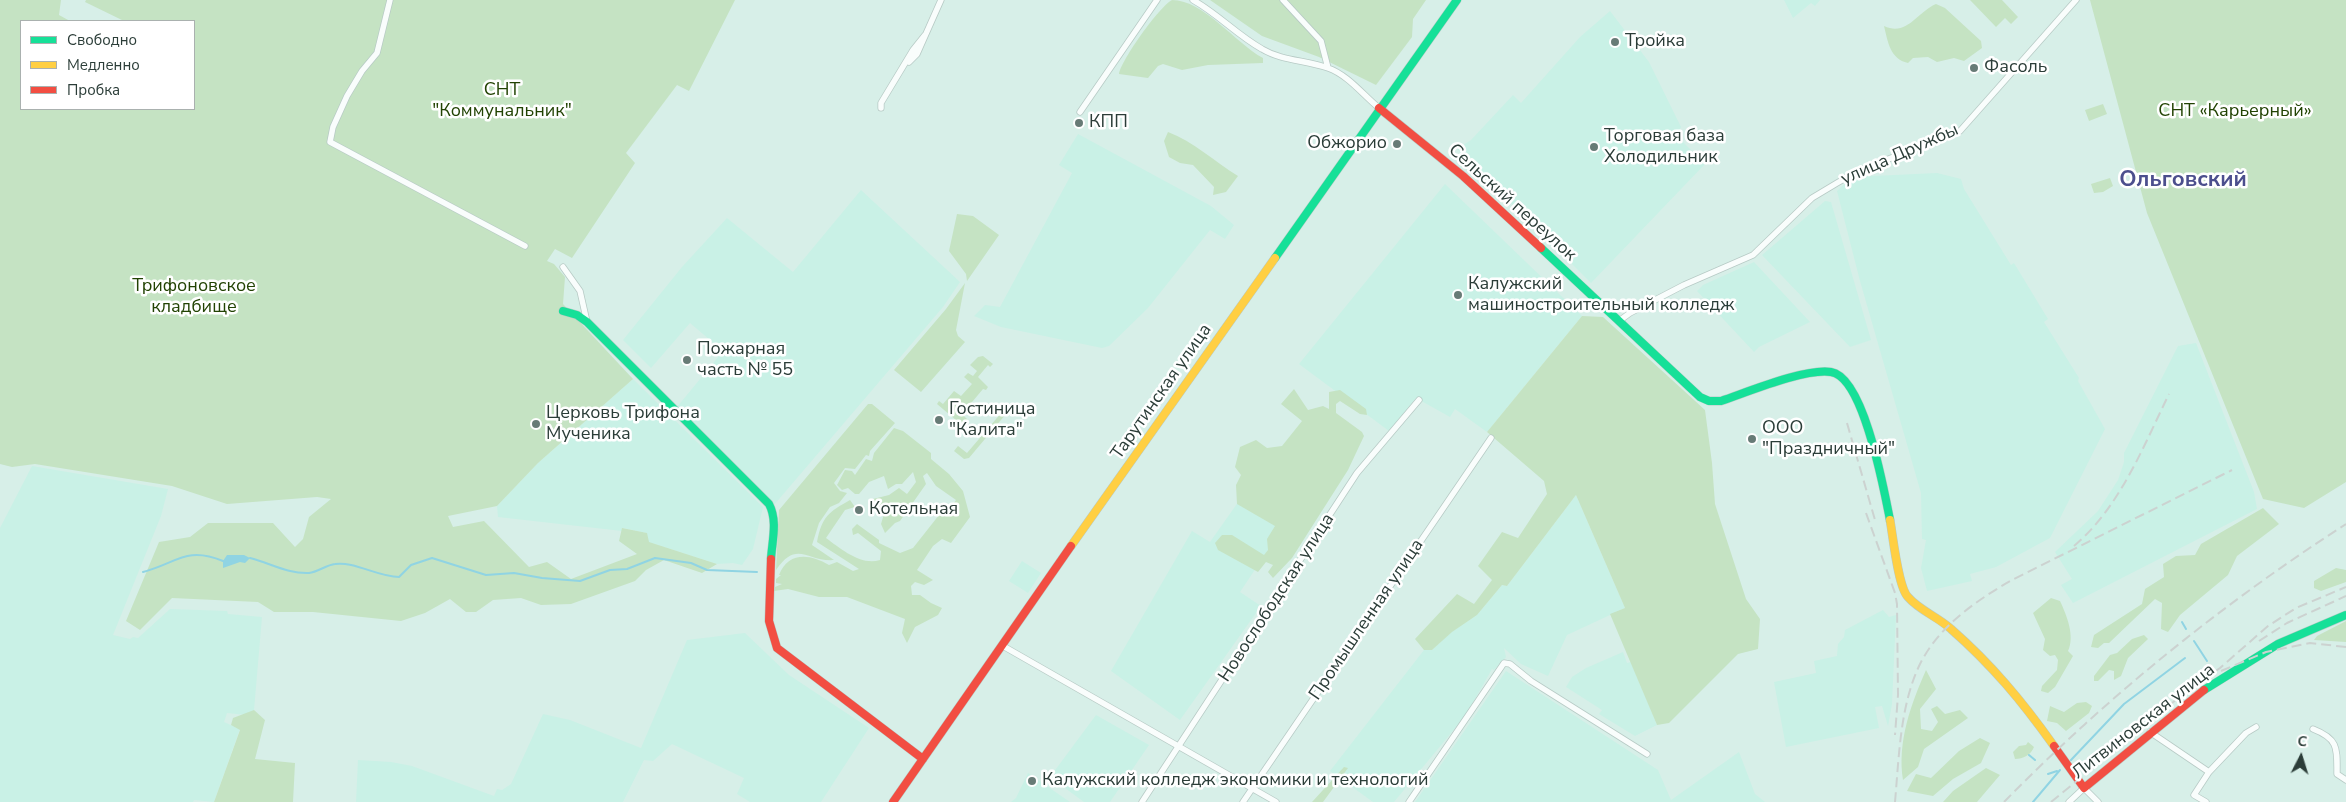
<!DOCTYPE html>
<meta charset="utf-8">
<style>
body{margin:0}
#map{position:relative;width:2346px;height:802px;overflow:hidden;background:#d7efe8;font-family:"Nunito Sans",sans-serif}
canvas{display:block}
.legend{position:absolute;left:20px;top:20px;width:175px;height:90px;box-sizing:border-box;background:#fff;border:1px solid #aab1af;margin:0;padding:6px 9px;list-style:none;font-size:15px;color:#2b3d38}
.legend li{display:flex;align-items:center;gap:10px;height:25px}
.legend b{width:25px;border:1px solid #aab1af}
.north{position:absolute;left:2276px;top:732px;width:50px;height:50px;-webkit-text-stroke:4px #fff;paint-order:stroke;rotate:5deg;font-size:14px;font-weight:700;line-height:20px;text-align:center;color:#2b3d38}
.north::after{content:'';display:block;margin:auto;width:18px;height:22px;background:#2b3d38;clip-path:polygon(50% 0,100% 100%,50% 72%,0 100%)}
</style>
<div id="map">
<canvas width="2346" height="802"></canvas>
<ul class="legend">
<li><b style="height:6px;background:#16e098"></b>Свободно</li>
<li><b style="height:6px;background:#ffcf43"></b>Медленно</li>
<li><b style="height:6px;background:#f24e42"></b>Пробка</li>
</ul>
<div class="north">С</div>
</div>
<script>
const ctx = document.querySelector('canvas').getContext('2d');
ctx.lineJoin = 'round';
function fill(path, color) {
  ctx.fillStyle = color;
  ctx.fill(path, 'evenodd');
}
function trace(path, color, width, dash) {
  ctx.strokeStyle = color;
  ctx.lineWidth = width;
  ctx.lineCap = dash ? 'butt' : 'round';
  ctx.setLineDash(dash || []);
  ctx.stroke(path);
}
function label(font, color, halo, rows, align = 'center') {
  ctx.font = font + ' "Nunito Sans",sans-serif';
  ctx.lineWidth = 5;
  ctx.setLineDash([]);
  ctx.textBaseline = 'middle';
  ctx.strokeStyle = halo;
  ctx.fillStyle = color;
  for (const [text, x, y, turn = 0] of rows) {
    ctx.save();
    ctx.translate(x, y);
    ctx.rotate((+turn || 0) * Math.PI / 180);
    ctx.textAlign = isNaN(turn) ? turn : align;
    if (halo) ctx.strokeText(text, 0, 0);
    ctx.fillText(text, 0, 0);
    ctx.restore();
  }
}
const built = new Path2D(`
 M1784,0H1820L1815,6L1811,3L1793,18Z
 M1610,11L1649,62L1681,127L1676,135L1705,164L1591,283L1457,149L1471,140L1513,95L1521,103L1580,37Z
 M1078,134L1211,206L1234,225L1225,239L1210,230L1148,308L1109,346L1102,348L1001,327L974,316L985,305L1000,307L1072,173L1059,165Z
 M1937,173L1961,179L1964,189L2011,265L2014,263L2048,319L2044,322L2079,378L2078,381L2105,429L2050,538L1996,567L1970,574L1972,581L1927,591L1921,568L1926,540L1922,539L1921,493L1860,281L1837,191L1852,177Z
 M1445,184L1582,316L1487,432L1455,409L1450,417L1416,398L1389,431L1299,364Z
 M861,190L960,282L943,307L774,505L677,407L723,351L690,323L651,368L623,340L682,267L727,218L793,272Z
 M1825,201L1831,202L1871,340L1850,347L1762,255Z
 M1754,262L1810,322L1759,347L1754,352L1697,291L1703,285Z
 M2196,343L2254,492L2257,509L2073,603L2061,585L2072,579L2055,552L2098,511L2118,480L2124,462V453L2178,346Z
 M633,379L763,507L753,549L742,565L733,563L717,564L648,542L646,533L623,528L622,531L498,517L497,506L538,463Z
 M32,466L168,489L161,516L113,635L130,639L133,637L138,638L170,609L227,611L228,614L262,617L254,710L246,715L227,713L224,722L240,729L214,802L194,800L193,802H0V528Z
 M1246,491L1288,520L1240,592L1261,606L1180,720L1111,671L1192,531L1210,542Z
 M1576,495L1625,608L1567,635L1548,676L1521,664L1504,648L1506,657L1494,670L1492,669L1466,715L1394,802H1373L1330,771L1424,650H1432L1451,632L1477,615L1502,585L1507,586Z
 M1022,561L1041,573L1028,593L1009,581Z
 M1883,610L1889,617L1896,615L1892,704L1888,726L1882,706L1875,707L1879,728L1786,747L1774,682L1816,673L1814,661L1837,656L1838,644L1844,637L1845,630Z
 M745,633L789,675L869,728L821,802H750L737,794L744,778L672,744L653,761L644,760L623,802H356L358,760L391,762L412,766L494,796L497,789L502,790L511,784L543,714L570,720L641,748L687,640Z
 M1623,652L1627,663L1631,662L1657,725L1635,736L1599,714L1602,710L1566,687L1572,677L1586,668Z
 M1506,671L1658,770L1671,800L1739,752L1755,794L1765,802H1415Z
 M1096,715L1149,745L1110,802H1084L1050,777Z
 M1028,773L1070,802H1011L1016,798Z`);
const green = new Path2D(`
 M0,0H61L59,15L70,21H21V109H194V21H124L85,2L86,0H735L689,91L677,85L626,153L635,163L572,258L555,249L547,261L554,264L565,277L563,304L633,379L538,463L497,506L448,516L453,527L484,521L529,567L547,562L571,579L637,554L619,541L622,528L647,533L649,542L717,564L702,573L664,560L646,570L635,581L571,604L541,605L521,598L493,600L476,612H466L450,599L425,613L401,621L313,612H274L258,602L172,598L140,630L126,621L159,542L190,537L208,523H273L295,547L303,539L309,517L331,499L317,497L227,504L172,486L35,464L12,467L0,464Z
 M1172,0C1204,0 1235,43 1263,58V63L1208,65L1182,70L1163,64L1158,66L1148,78L1119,74C1122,59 1159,7 1172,0Z
 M1210,0H1426L1413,19L1412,37L1376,85L1319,57L1262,36Z
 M1970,0H2002L2018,17L2011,24L2005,18L1996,27Z
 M2090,0H2346V482L2304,508L2263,499L2147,213Z
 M1936,4L1945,8L1981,41L1982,48L1964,61L1954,58L1937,62L1928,57L1913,58L1908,63C1890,59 1888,42 1884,26C1907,37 1917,12 1936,4Z
 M2103,104L2107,114L2089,121L2085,110Z
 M1168,132C1193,141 1215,162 1238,176L1226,192L1213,195L1214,187L1193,165L1180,163L1169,157L1164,141Z
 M2110,178L2113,186L2103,192L2094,193L2091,184Z
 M957,214L973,216L999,235L967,281L966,274L949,251Z
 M965,283L956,330L958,336L965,342L921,392L894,370L946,309Z
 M1582,316L1603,317L1705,410L1712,463L1715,504L1746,599L1760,619L1758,649L1738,654L1669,723L1657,725L1610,614L1625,608L1576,495L1507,586L1502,585L1477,615L1452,632L1432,650H1424L1415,639L1457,594L1474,604L1492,580L1478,566L1502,532L1518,538L1547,494L1544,481L1487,432Z
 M983,356L993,364L990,367L988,365L978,377L988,387L986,390L983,389L962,414L968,420L963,426L937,404L939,401L943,404L954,391L961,396L972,384L964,377L968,373L973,376L977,371L970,365L978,357Z
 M1294,389L1308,410L1323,406L1329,409V392L1340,390L1366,409L1367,415L1360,414L1340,401L1336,404V413L1362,432L1364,436L1348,470L1292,558L1273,578L1268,572L1273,565L1266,562L1258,572L1218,550L1215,543L1222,535H1232L1264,555L1268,550L1267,539L1275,526L1237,504L1236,485L1241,475L1235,467L1240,447L1256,440L1267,448L1282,446L1302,421L1281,404Z
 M868,404H872L895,423L870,451L869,456L866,455L855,469L845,468L834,483L840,491L847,493L839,503L830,507L819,523L812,545L834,560C807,562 797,539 776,570L779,510Z
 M1008,405L1011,408L969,458L964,459L954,451L958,446L967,453Z
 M894,428L903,431L931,453V459L949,474L963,491L970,517L951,543L942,539L933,546L917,570L933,580L924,585L915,582L911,586L912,595H920L931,603L942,608L938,615L915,627L907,643L902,633L905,619L847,597H819L788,589L774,591L775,587L782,584L776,583V579L781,575H779C788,552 809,553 829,565L837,562L853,571L859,569L817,542C822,516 829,512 850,500L855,507L845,510L826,538C841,549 861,566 880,560L881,551L858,533L853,535L852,529L857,524L879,540V543L900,553L913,548L943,510H949L956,500L936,486L927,473L923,476L926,484L900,521L895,523L885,533L881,524L884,514L872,507L873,499L889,495L899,488L907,494L916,482L913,472L902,484H896L888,489L884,476L869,482L859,494H855L848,488L842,490L837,485L845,470L852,471L855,475L866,459L872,461L874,453Z
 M2263,508L2279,524L2237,556L2228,575L2180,615L2168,632L2161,629L2162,603L2155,599L2109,643H2104L2098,648L2091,647L2094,635L2142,604L2145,589L2164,577L2163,564L2176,556L2195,555L2201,544Z
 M2336,568L2346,570V582L2321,591L2314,588V581Z
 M2051,598L2060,601C2067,616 2075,636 2068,651L2073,656L2055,687L2048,693L2041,691L2042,686L2057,670L2058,660L2055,655L2050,656L2043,650L2045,639L2033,613Z
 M2346,621V642L2314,640L2317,636Z
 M2144,635L2148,639L2128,658L2121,676L2114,680V671L2109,670L2098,681H2094V676L2110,655L2117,653L2132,639Z
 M1926,670L1936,689L1920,709L1921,729L1932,731L1938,722L1931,709L1937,706L1945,714L1960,710L1968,718L1924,749L1918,767L1903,780C1897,742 1911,704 1926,670Z
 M2086,702L2092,706L2089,713L2066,731L2057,723L2047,721L2050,706L2064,712L2077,703Z
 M254,710L265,720L255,759L295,763L293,802H214L240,730L231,725L233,718Z
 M1980,738L1990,743L1981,763L1953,779L1933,796L1907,791L1916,774L1931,778L1959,751Z
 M2028,742L2034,747C2031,755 2023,759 2015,759L2013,752L2019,746L2026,745Z
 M1344,767L1348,768L1323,802H1312Z
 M1986,768L2000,775L1977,802H1943L1953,791Z`);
const water = new Path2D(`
 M227,555H244L250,558L245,563L240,562L223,568V561Z`);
const stream = new Path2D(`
 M250,558C270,563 288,574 309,573C318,572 326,565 335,564C354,561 378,577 399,577L411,565L432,558L486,575L514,573L542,578L580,581L610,570L627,569L655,558L691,563L707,570L757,572
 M143,572C177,563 186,546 223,561
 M2182,622L2186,629
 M2194,641L2207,661
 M2029,755L2035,760
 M2071,760L2124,704L2185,658
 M2048,774L2057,771
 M2033,802L2060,770`);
const street = new Path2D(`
 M390,0L377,53L362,71L347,96L333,127L330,142L525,246
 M1193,0C1218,14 1237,35 1262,49C1282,61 1306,60 1328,68C1348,75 1363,95 1379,108
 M1283,0L1321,41L1328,68
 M909,62L917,54L941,0
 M881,108V103L913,50L925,35
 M1080,112L1157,0
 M563,267L580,291L587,322
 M1619,321L1630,313L1684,285L1753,255L1812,198L1837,183L1858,171L1960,131L2076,0
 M1003,646L1276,802
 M2313,729C2339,739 2337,749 2337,774L2346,780
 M2150,732L2209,772L2246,733L2256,727
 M1142,802L1357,473L1419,400
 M1243,802L1491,438
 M1409,802L1504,663L1510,664L1531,681L1647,754
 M2069,802L2084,788L2098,802
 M2206,802L2194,795L2209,772`);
const fast = new Path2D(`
 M1541,248L1700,397L1709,401H1721C1748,392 1805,368 1831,372C1864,377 1884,490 1890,520
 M1275,258L1457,0
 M563,311L577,315L587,322L769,504C778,521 772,541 771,559
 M2204,690L2278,644L2346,615`);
const slow = new Path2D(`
 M1890,520C1893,536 1898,587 1908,597C1919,610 1938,617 1951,629C1992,665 2022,701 2054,746
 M1071,546L1275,258`);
const jam = new Path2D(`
 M1379,108L1463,176L1541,248
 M771,559L769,621L777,648L923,759
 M2054,746L2084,788L2204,690
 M893,802L1071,546`);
const rail = new Path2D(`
 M1847,423L1875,520
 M1866,513L1895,593L1897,604L1898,695L1895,735
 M2074,546C2120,507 2143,447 2169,394
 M2259,641L2287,623L2346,596
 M2221,671L2266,652L2310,643L2346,647
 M1895,802C1899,757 1900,705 1920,664C1939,626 1977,600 2012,580L2232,470
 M2004,802C2107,697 2222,604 2346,524
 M2051,802L2183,694L2220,668L2268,626L2296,608L2346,587`);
const markers = [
 [1615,42,5,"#677b76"],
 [1974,68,5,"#677b76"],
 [1079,123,5,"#677b76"],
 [1397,144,5,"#677b76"],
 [1594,147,5,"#677b76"],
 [1458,295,5,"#677b76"],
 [687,360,5,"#677b76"],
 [939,420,5,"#677b76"],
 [536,424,5,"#677b76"],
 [1752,439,5,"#677b76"],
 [859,510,5,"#677b76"],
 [1032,781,5,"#677b76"]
];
const poiNames = [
 ["Тройка",1625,42],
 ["Фасоль",1984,68],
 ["КПП",1089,123],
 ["Торговая база",1604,137],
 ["Холодильник",1604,158],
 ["Обжорио",1387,144,"right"],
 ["Калужский",1468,285],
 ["машиностроительный колледж",1468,306],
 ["Пожарная",697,350],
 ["часть № 55",697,371],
 ["Гостиница",949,410],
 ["\"Калита\"",949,431],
 ["Церковь Трифона",546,414],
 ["Мученика",546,435],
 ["ООО",1762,429],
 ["\"Праздничный\"",1762,450],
 ["Котельная",869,510],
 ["Калужский колледж экономики и технологий",1042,781]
];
const parkNames = [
 ["СНТ",502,91],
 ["\"Коммунальник\"",502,112],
 ["СНТ «Карьерный»",2235,112],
 ["Трифоновское",194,287],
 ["кладбище",194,308]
];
const streetNames = [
 ["улица Дружбы",1900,155,-24],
 ["Сельский переулок",1512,203,42],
 ["Тарутинская улица",1162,392,-55],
 ["Новослободская улица",1277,598,-57],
 ["Промышленная улица",1367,620,-56],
 ["Литвиновская улица",2144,722,-38]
];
const districtNames = [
 ["Ольговский",2183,181]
];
fill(built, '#c9f1e6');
fill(green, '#c5e3c3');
fill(water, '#90d4e3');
trace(stream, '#90d4e3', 2);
trace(street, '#b7cac5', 7);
trace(fast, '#b7cac5', 9);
trace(slow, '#b7cac5', 9);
trace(jam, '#b7cac5', 9);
trace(street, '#f9fdfc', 5.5);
trace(fast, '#16e098', 8);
trace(slow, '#ffcf43', 8);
trace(jam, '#f24e42', 8);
trace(rail, '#ccd2d0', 2, [10, 5]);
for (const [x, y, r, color] of markers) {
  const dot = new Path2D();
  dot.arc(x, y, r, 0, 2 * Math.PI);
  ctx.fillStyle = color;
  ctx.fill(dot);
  trace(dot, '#fff', 2);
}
label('18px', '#2b3d38', '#fff', poiNames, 'left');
label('18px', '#224303', '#fff', parkNames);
label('18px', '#2b3d38', '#fff', streetNames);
label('bold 22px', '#4c4f8d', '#fff', districtNames);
</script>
